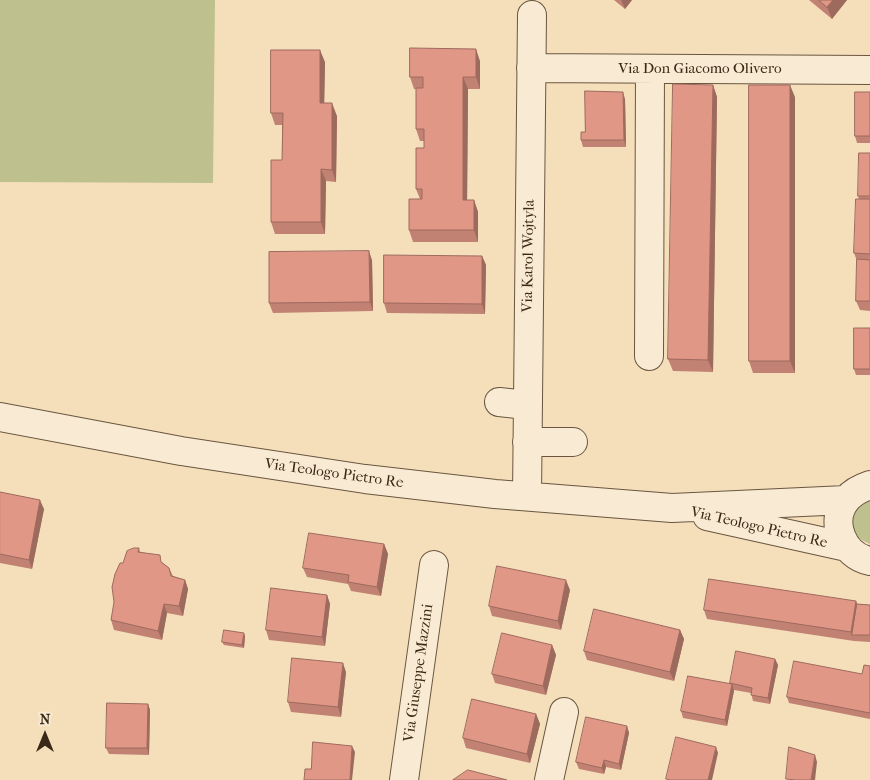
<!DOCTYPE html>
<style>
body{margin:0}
#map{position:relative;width:870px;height:780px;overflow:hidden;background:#f5dfbb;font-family:"IM FELL French Canon",serif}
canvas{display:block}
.north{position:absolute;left:20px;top:710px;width:50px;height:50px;-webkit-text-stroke:4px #f8ead3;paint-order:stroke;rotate:0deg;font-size:14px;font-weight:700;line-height:20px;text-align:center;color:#3b2917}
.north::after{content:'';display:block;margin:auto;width:18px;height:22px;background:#3b2917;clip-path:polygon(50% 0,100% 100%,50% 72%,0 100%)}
</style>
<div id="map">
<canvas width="870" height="780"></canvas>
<div class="north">N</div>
</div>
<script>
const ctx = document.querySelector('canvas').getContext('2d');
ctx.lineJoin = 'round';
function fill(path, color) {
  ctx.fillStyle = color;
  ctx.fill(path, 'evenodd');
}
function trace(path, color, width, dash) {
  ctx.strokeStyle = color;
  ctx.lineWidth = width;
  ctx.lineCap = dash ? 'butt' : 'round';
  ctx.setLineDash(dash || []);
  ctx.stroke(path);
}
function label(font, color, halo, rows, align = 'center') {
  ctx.font = font + ' "IM FELL French Canon",serif';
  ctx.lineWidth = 4;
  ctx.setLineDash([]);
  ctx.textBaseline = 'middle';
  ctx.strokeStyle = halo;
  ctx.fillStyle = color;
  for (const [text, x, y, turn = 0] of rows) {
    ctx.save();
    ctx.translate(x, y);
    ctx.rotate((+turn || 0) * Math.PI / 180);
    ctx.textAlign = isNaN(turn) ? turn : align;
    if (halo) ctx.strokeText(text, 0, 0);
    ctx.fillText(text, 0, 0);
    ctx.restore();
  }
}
const green = new Path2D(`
 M0,0H215L213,183L0,182Z
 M870,498V544C845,535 850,509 870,498Z`);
const minor = new Path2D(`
 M531,68L870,70
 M649,356L650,69
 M499,402L527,405
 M0,417L181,451L365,479L495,494L672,508L846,500
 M527,442H573
 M870,485C861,488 853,492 847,499C828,521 843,556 870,561
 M527,496L532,15
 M707,516L847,547
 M404,780L434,565
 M549,780L564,712`);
const wall = new Path2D(`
 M614,0H632L625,9Z
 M809,0H847L832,19Z
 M480,61V89H468L467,200H474L478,212V242H413L409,230L420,199L416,189L424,148V141H420L416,129V89H414L410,77Z
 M325,62L324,103L337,116L336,182L326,181L325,234H275L271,222L282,160V125H275L271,113Z
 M713,85L717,97L713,372L673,371L668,359Z
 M870,92V143H857L855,136Z
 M795,97V373H753L749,361Z
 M625,99L626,147H583L581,140L585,132Z
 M870,153V311L860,310L856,301L857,261L854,253L859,199L858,196Z
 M482,256L486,265L485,314L387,313L384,303Z
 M372,260L373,311L273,313L269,303Z
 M870,328V375H856L854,369Z
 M0,492L44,509L32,569L0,563Z
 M384,544L388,554L381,596L351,591L348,584L307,577L303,568Z
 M139,548L140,552L163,563L169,568L173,576L185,580L188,589L183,616L167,613L162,640L114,630L111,620L123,563Z
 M570,590L561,630L492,616L489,606Z
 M327,595L330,604L325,646L269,640L266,630Z
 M856,601L857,604L870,605V642L854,641L707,619L704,610Z
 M680,630L684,639L674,681L587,660L584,651Z
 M245,636L244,648L224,645L222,642Z
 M552,645L556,655L546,695L495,683L492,674Z
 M775,659L778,665L770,704L753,701L751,693L734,690L727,726L683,718L681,711L730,684V683Z
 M870,666V719L789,703L787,697L862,674Z
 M346,672L341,717L291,712L288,702Z
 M148,704L150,710L149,755L109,754L106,748Z
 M536,714L540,724L530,763L466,748L463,738Z
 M627,726L629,733L621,770L606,767L604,774L579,769L576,762Z`);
const shadedWall = new Path2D(`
 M621,0H632L625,9Z
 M833,0H847L832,19L827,7Z
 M476,49L480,61V89L476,77Z
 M320,50L325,62L324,116L320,103Z
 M463,77L468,89L467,212L463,200Z
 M713,85L717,97L713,372L708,360Z
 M790,85L795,97V373L790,361Z
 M623,92L625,99L626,147L624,140Z
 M332,103L337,116L336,182L332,170Z
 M321,169L326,181L325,234L321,222Z
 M474,200L478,212V242L474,230Z
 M369,251L372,260L373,311L370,302Z
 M482,256L486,265L485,314L482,304Z
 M40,500L44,509L32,569L29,560Z
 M384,544L388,554L381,596L377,587Z
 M185,580L188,589L183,616L179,606Z
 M566,580L570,590L561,630L558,621Z
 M327,595L330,604L325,646L322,637Z
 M856,601L859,610L852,635L851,632Z
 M164,604L167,613L162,640L158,631Z
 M680,630L684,639L674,681L670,672Z
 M244,633L245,636L244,648L242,645Z
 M552,645L556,655L546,695L543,686Z
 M775,659L778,665L770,704L768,698Z
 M343,663L346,672L341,717L338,707Z
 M732,684L734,691L727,726L725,720Z
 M148,704L150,710L149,755L147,748Z
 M536,714L540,724L530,763L527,754Z
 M627,726L629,733L621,770L619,764Z
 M352,746L355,752L352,780H350Z
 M716,747L718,753L712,780H708Z
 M815,755L817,762L815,780H811Z
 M604,760L606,767L604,774L602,768Z`);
const building = new Path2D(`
 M819,0H833L827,7Z
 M410,48L476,49V77H463V200H474V230H409V199H422V189H416V148H424V129H416V88H423V77H410Z
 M271,50H320V103H332V170L321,169V222H271V160H282L283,113H271Z
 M673,84L713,85L708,360L668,359Z
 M749,85H790V361H749Z
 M585,91L623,92L624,140H581V132H585Z
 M855,92H870V136H855Z
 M859,153H870V196H858Z
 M856,199H870V254L854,253Z
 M369,251L370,302L269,303V252Z
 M384,255L482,256V304L384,303Z
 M857,259L870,260V301H856Z
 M854,328H870V369H854Z
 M0,492L40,500L29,560L0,554Z
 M309,533L384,544L377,587L348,582L349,575L303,568Z
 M134,548H139L138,552L160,555L161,562L169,568L171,576L185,580L179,606L164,604L158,631L111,620L114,602L112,587L115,574L120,563H123L127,551Z
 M497,566L566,580L558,621L489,606Z
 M709,579L856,601L851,632L704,610Z
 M271,588L327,595L322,637L266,630Z
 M857,604L870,605V635H852Z
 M594,609L680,630L670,672L584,651Z
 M224,630L244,633L242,645L222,642Z
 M502,633L552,645L543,686L492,674Z
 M736,651L775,659L768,698L751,695L752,688L730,683Z
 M292,658L343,663L338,707L288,702Z
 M794,661L862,674L864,665L870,666V713L787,697Z
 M688,676L732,684L725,720L681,711Z
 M472,699L536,714L527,754L463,738Z
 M107,703L148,704L147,748H106Z
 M586,717L627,726L619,764L604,760L602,768L576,762Z
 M676,737L716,747L708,780H670L666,779Z
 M313,742L352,746L350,780H304L305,769H311Z
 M789,747L815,755L811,780H796L786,779Z
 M468,770L507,780H453Z`);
const streetNames = [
 ["Via Don Giacomo Olivero",700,69],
 ["Via Karol Wojtyla",529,256,-89],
 ["Via Teologo Pietro Re",334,474,8],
 ["Via Teologo Pietro Re",759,528,13],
 ["Via Giuseppe Mazzini",419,673,-82]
];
fill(green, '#bec18e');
trace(minor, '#6a5640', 30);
trace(minor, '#f8ead3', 28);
fill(wall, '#c18273');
fill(shadedWall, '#9d6a5e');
fill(building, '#e09786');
trace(building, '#9d6a5e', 1);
label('15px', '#3b2917', '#f8ead3', streetNames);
</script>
